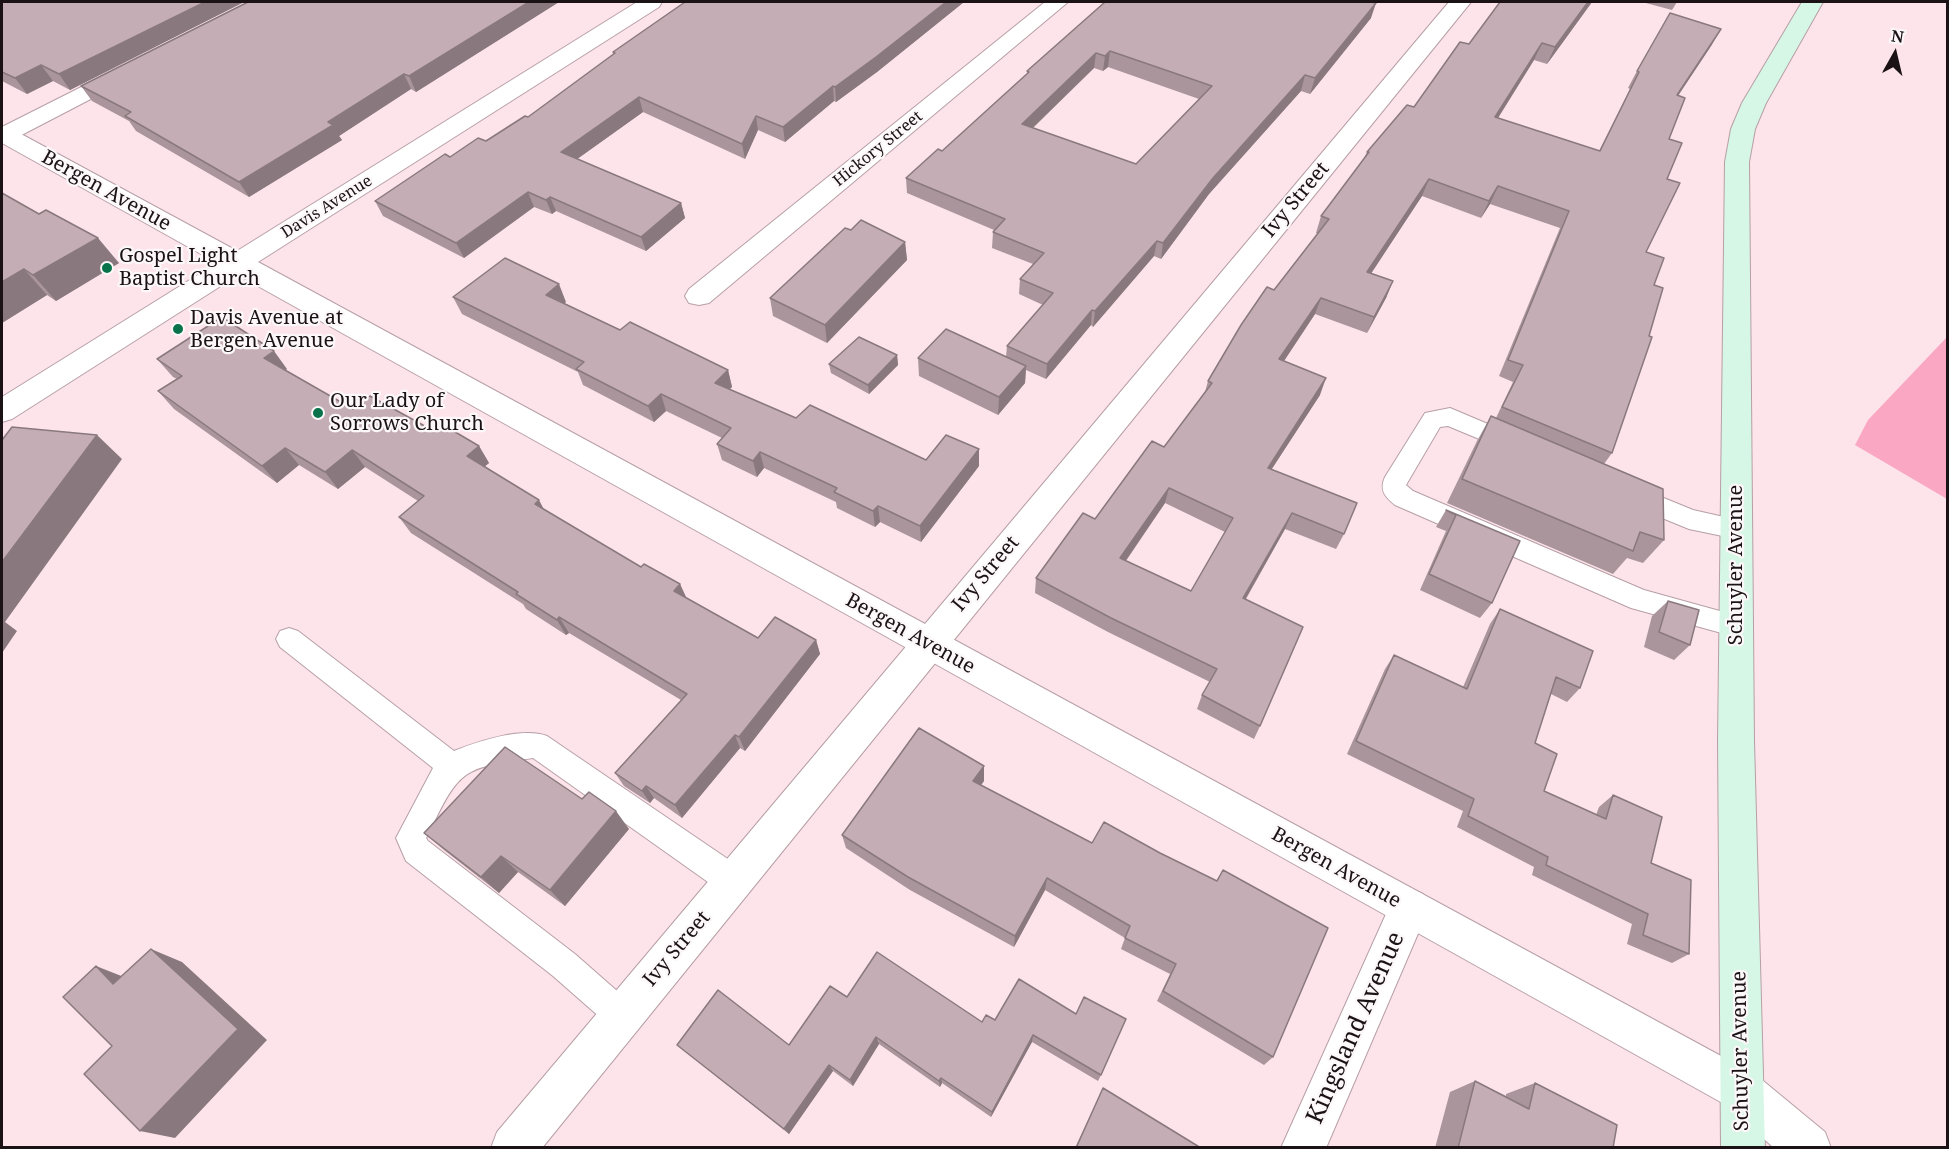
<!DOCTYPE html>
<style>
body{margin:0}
#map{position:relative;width:1949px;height:1149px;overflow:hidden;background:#fde4eb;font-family:"Noto Serif",serif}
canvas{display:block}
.frame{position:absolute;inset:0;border:3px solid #1a1214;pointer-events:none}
.north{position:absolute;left:1865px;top:24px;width:60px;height:60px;-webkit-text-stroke:4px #fcf7f9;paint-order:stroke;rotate:8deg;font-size:16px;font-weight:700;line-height:24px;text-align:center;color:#1a1214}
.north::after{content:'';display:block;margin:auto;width:21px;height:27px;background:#1a1214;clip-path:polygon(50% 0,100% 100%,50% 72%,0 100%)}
</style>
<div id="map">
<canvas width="1949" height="1149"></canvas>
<div class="frame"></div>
<div class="north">N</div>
</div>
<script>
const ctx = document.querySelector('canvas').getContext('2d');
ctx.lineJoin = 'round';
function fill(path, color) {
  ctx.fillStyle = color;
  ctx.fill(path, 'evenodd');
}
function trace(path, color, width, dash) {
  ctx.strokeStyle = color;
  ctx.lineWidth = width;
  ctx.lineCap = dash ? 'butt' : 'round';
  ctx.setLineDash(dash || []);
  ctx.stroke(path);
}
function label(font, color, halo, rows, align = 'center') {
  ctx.font = font + ' "Noto Serif",serif';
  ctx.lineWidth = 4.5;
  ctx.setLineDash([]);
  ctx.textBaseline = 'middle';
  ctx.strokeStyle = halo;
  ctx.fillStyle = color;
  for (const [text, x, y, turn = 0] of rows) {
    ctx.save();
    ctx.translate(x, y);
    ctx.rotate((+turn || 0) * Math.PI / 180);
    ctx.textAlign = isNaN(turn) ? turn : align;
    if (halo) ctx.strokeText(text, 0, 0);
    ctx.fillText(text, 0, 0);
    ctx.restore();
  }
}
const green = new Path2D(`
 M1947,337V499L1855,445L1868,420Z`);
const service = new Path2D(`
 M1450,408L1521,438L1525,444L1521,450L1513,453L1448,426L1440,427L1406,485L1413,491L1644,590L1745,618L1749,626L1745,634L1736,637L1631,608L1395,505C1385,497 1379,490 1385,477L1425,413Z
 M1632,485L1693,510L1746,522L1749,529L1746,536L1737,539L1689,529L1623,502L1620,495L1623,488Z
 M289,628L298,631L454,751C479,741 522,727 547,736L744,870L748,881L744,892L733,896L722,892L533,758C465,768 460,767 430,831L426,838L428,841L575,954L633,1005L638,1016L633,1027L622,1032L611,1027L553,976L406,861L396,838L433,768L280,647L276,639L280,631Z`);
const minor = new Path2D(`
 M1045,2H1068L709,303L699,305L689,303L685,296L689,289Z
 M1449,2H1471L542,1148H491L497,1132Z
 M125,65L133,67L136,72L133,77L10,141L2,143V127Z
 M1409,888L1423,894L1429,908L1326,1148H1281L1395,894Z`);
const tertiary = new Path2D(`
 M637,2H662L659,7L258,262L1756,1075L1825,1132L1831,1148H1774L1726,1105L238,275L12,419L2,422V397L217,263L2,143V126L10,128L237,251Z`);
const secondary = new Path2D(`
 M1802,2H1823L1766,103L1755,129L1749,162L1754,741L1765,1148H1721L1718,741L1725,162L1731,129L1742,103Z`);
const wall = new Path2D(`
 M2,2H244L70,90L53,81L27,94L2,81Z
 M559,2L416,92L411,89L339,136L342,140L249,197L136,131L129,121L92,101L81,86Z
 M685,2H964L877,72L836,102L834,101L785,142L758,130L745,159L643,112L577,159L681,203L685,218L646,251L556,211L552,214L534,207L464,258L383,216L375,201L450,157L486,141L528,117L613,55V52Z
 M1105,2L1371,18L1310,94L1301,91L1209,194L1161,259L1154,256L1093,327L1091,325L1046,379L1026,370L1025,383L998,415L919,376L918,358L1006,357L1007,346L1043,305L1019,294L1020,279L1033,264L992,248L993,232L994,230L907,193L906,178L942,151L1027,74V71ZM1108,67L1199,99L1136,164L1033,128L1094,68L1103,71Z
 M1592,2L1547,64L1534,60L1498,118L1599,151L1630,89L1628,88L1637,71L1721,29L1711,46L1678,96L1669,139L1667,179L1646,252L1654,285L1612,453L1604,464L1664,540L1643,563L1627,558L1613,574L1447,503L1477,441L1491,416L1496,418L1513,382L1499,376L1560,228L1490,204L1481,218L1422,196L1371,273L1393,281L1386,298L1367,333L1315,314L1284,361L1320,395L1271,470L1344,534L1336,549L1285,529L1246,599L1260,726L1254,739L1197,709L1202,695L1210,682L1108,632L1035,593L1036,578L1095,519L1164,447L1205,392L1208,381L1274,290L1318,234L1316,233L1321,216L1364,158L1367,152L1414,107L1469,44ZM1165,503L1225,532L1191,591L1126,561Z
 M1642,2H1677L1672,10Z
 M2,193L119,263L56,301L47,295L2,323Z
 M851,230L905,242L907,260L827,343L773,316L770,298Z
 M453,297L566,302L564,303L620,330L728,370L732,387L729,389L796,418L926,460L979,449V466L921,542L880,522L875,527L837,508L836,502L764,468L757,477L722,460L717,444L722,438L666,411L654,422L583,385L578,372L462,314Z
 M897,355L898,365L869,394L831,373L829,364Z
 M157,359L287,369L285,370L353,409L432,430L479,446L489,463L485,466L544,509L641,567L680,584L686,598L758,638L816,640L820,654L745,751L740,748L682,818L654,798L650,803L624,786L615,773L681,700L569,633L566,635L526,609L523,604L411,533L399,517L418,501L365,467L338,489L299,465L277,483L174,409L158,391L177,379L173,377Z
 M1446,510L1520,541L1492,603L1480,618L1420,590L1446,531L1436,527Z
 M1668,601L1690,645L1674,660L1644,647L1652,616Z
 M1500,609L1580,688L1567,702L1551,694L1535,743L1544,791L1596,815L1599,807L1613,795L1651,863L1689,954L1672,963L1627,944L1632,924L1532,875L1534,867L1457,827L1463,811L1347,754L1385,669L1394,655L1463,687L1490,624Z
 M984,781L981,785L1092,843L1160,853L1216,881L1223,870L1273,1057L1264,1065L1157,1001L1170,974L1121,949L1125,938L1045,890L1014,947L910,890L846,848L842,835Z
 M582,799L629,829L565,906L518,872L499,893L444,850L424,833Z
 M1019,979L1101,1075L1098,1081L1032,1042L991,1117L942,1083L940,1087L879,1044L853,1086L833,1071L789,1134L677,1045H789L847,997L982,1022L995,1020Z
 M1475,1081L1506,1096V1094L1535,1083L1613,1148H1435L1450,1092Z
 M1103,1088L1201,1148H1075Z`);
const shadedWall = new Path2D(`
 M205,2H244L70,90L59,74Z
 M529,2H559L416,92L409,76Z
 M946,2H964L877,72L836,102L835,87Z
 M1588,2H1592L1547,64L1555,47Z
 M1376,3L1371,18L1310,94L1315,78Z
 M1721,29L1711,46L1667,112L1677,95Z
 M1542,43L1534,60L1488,134L1495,117Z
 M1110,51L1108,67L1103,71L1105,56Z
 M1096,53L1094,68L1021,139L1022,124Z
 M41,65L53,81L27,94L15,78Z
 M404,74L411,89L339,136L342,140L249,197L239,182L328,122Z
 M1305,75L1301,91L1209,194L1161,259L1163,243L1213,178Z
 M833,86L834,101L785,142L783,127Z
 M639,97L643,112L566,167L561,152Z
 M756,116L758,130L745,159L742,144Z
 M1429,179L1422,196L1361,289L1367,272Z
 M1498,186L1490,204L1481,218L1489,201Z
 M528,192L534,207L464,258L456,243Z
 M550,197L556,211L552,214L546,200Z
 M681,203L685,218L646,251L641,237Z
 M98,238L119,263L56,301L33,275Z
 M1157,241L1154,256L1093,327L1095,311Z
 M905,242L907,260L827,343L825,325Z
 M24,269L47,295L2,323V282Z
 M1393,281L1386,298L1367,333L1374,317Z
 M559,284L566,302L554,312L546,295Z
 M1321,298L1315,314L1274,376L1279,359Z
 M1092,310L1091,325L1046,379L1047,364Z
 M274,351L287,369L278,375L264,358Z
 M897,355L898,365L869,394L868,385Z
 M1026,366L1025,383L998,415L999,397Z
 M728,370L732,387L719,400L715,383Z
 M1326,378L1320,395L1262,484L1268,468Z
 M661,394L666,411L654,422L648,406Z
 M97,435L122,459L5,622L17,631L2,653V562Z
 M479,446L489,463L477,473L467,456Z
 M285,448L299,465L277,483L262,466Z
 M979,449V466L921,542L920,526Z
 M352,450L365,467L338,489L325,472Z
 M760,452L764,468L757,477L753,461Z
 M1169,488L1165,503L1117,573L1120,558Z
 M539,500L548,517L535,504Z
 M878,506L880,522L875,527L873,511Z
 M1292,513L1285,529L1238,612L1243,598Z
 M680,584L687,599L674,591Z
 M559,617L569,633L566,635L557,620Z
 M816,640L820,654L745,751L739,737Z
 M735,735L740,748L682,818L675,805Z
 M984,766V781L973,796V781Z
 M646,786L654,798L650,803L642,791Z
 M616,811L629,829L565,906L550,890Z
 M501,856L518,872L499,893L481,877Z
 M1047,878L1045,890L1014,947L1015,936Z
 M151,949L182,962L267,1040L175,1138L140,1131Z
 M96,966L129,979L113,984Z
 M1033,1035L1032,1042L991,1117L992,1112Z
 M876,1037L879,1044L853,1086L850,1080Z
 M829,1065L833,1071L789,1134L784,1129Z
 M941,1078L942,1083L940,1087L939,1081Z`);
const building = new Path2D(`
 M2,2H205L59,74L41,65L15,78L2,72Z
 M248,2H529L409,76L404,74L328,122L333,125L239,182L125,116L131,112L81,86Z
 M685,2H946L876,57L835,87L833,86L783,127L756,116L742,144L639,97L561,152L681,203L641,237L550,197L546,200L528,192L456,243L375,201L445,154L450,157L478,138L486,141L525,116L528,117L615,53L613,52Z
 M1105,2H1371L1376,3L1315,78L1305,75L1213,178L1163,243L1157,241L1095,311L1092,310L1047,364L1007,346L1053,293L1020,279L1044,253L993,232L1005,219L906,178L938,149L942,151L1029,72L1027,71ZM1110,51L1212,86L1136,164L1022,124L1096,53L1105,56Z
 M1500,2H1588L1555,47L1542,43L1495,117L1600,151L1639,72L1637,71L1670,13L1721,29L1677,95L1685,98L1669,139L1682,143L1667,179L1680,183L1646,252L1664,258L1654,285L1663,288L1649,336L1652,337L1612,453L1502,407L1523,365L1508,360L1569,211L1498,186L1489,201L1429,179L1367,272L1393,281L1374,317L1321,298L1279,359L1326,378L1268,468L1357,503L1344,534L1292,513L1243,598L1303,627L1260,726L1202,695L1217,669L1111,618L1036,578L1083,513L1095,519L1152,441L1164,447L1212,383L1208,381L1241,325L1267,287L1274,290L1329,219L1321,216L1369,152H1367L1407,105L1414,107L1460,42L1469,44ZM1169,488L1233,518L1191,591L1120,558Z
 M2,193L39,214L46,210L98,238L33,275L24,269L2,282Z
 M861,220L905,242L825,325L770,298L845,228L851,230Z
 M505,258L559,284L546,295L620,330L630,322L728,370L715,383L796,418L810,405L926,460L946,435L979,449L920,526L878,506L873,511L834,492L837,488L760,452L753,461L717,444L731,428L661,394L648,406L576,369L584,362L453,297Z
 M222,317L274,351L264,358L353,409L370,396L432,430L440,423L479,446L467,456L539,500L535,504L641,567L644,564L680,584L674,591L758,638L775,617L816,640L739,737L735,735L675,805L646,786L642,791L615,773L687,694L559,617L557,620L516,594L518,592L399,517L424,496L352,450L325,472L285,448L262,466L158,391L182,376L157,359Z
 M946,329L1026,366L999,397L918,358Z
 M859,337L897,355L868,385L829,364Z
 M1491,416L1663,489L1664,540L1640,532L1633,551L1462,479Z
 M12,427L97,435L2,562V440Z
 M1446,510L1520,541L1492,603L1429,574L1456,515Z
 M1668,601L1699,610L1690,645L1659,632Z
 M1500,609L1593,651L1580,688L1556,677L1535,743L1557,754L1544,791L1606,819L1613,795L1662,817L1651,863L1691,880L1689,954L1643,935L1648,914L1546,865L1548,857L1468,816L1474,799L1356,741L1394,655L1467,689Z
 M919,728L984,766L973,781L1092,843L1104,822L1160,853L1217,881L1223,870L1328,928L1273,1057L1163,991L1176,964L1125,938L1130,926L1047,878L1015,936L908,877L842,835Z
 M505,747L582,799L589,792L616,811L550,890L501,856L481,877L424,833Z
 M151,949L238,1029L140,1131L84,1074L112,1046L63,997L96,966L113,984Z
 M877,952L982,1022L986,1015L995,1020L1019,979L1076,1014L1084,997L1126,1019L1101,1075L1033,1035L992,1112L941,1078L939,1081L876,1037L850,1080L829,1065L784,1129L677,1045L718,990L789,1045L830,986L847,997Z
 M1475,1081L1529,1109L1535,1083L1617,1125L1613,1148H1458Z
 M1103,1088L1201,1148H1076Z`);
const markers = [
 [107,268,6,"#08724a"],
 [178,329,6,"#08724a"],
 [318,413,6,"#08724a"]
];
const farStreetnames = [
 ["Hickory Street",878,149,-39],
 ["Davis Avenue",327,207,-32]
];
const streetNames = [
 ["Bergen Avenue",106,191,29],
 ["Ivy Street",1296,200,-50],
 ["Schuyler Avenue",1736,565,-90],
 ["Ivy Street",986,574,-50],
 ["Bergen Avenue",910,634,29],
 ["Bergen Avenue",1336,868,29],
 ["Ivy Street",677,949,-50],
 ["Schuyler Avenue",1741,1051,-91]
];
const poiNames = [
 ["Gospel Light",119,256],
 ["Baptist Church",119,279],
 ["Davis Avenue at",190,318],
 ["Bergen Avenue",190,341],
 ["Our Lady of",330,401],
 ["Sorrows Church",330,424]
];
const nearStreetnames = [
 ["Kingsland Avenue",1356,1028,-66]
];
fill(green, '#faa7c4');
trace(service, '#b79fa6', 2);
trace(minor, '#b79fa6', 2);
trace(tertiary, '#b79fa6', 2);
trace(secondary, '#b79fa6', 2);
fill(service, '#fff');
fill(minor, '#fff');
fill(tertiary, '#fff');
fill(secondary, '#d6f6e6');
fill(wall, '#a9959b');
fill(shadedWall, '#89797e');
fill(building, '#c4adb4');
trace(building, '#89797e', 1.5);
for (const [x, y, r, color] of markers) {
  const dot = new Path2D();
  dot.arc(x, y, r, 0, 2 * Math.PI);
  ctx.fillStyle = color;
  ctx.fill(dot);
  trace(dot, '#fcf7f9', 2);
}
label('16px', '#1a1214', '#fcf7f9', farStreetnames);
label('20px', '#1a1214', '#fcf7f9', streetNames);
label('20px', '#1a1214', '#fcf7f9', poiNames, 'left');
label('24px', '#1a1214', '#fcf7f9', nearStreetnames);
</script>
